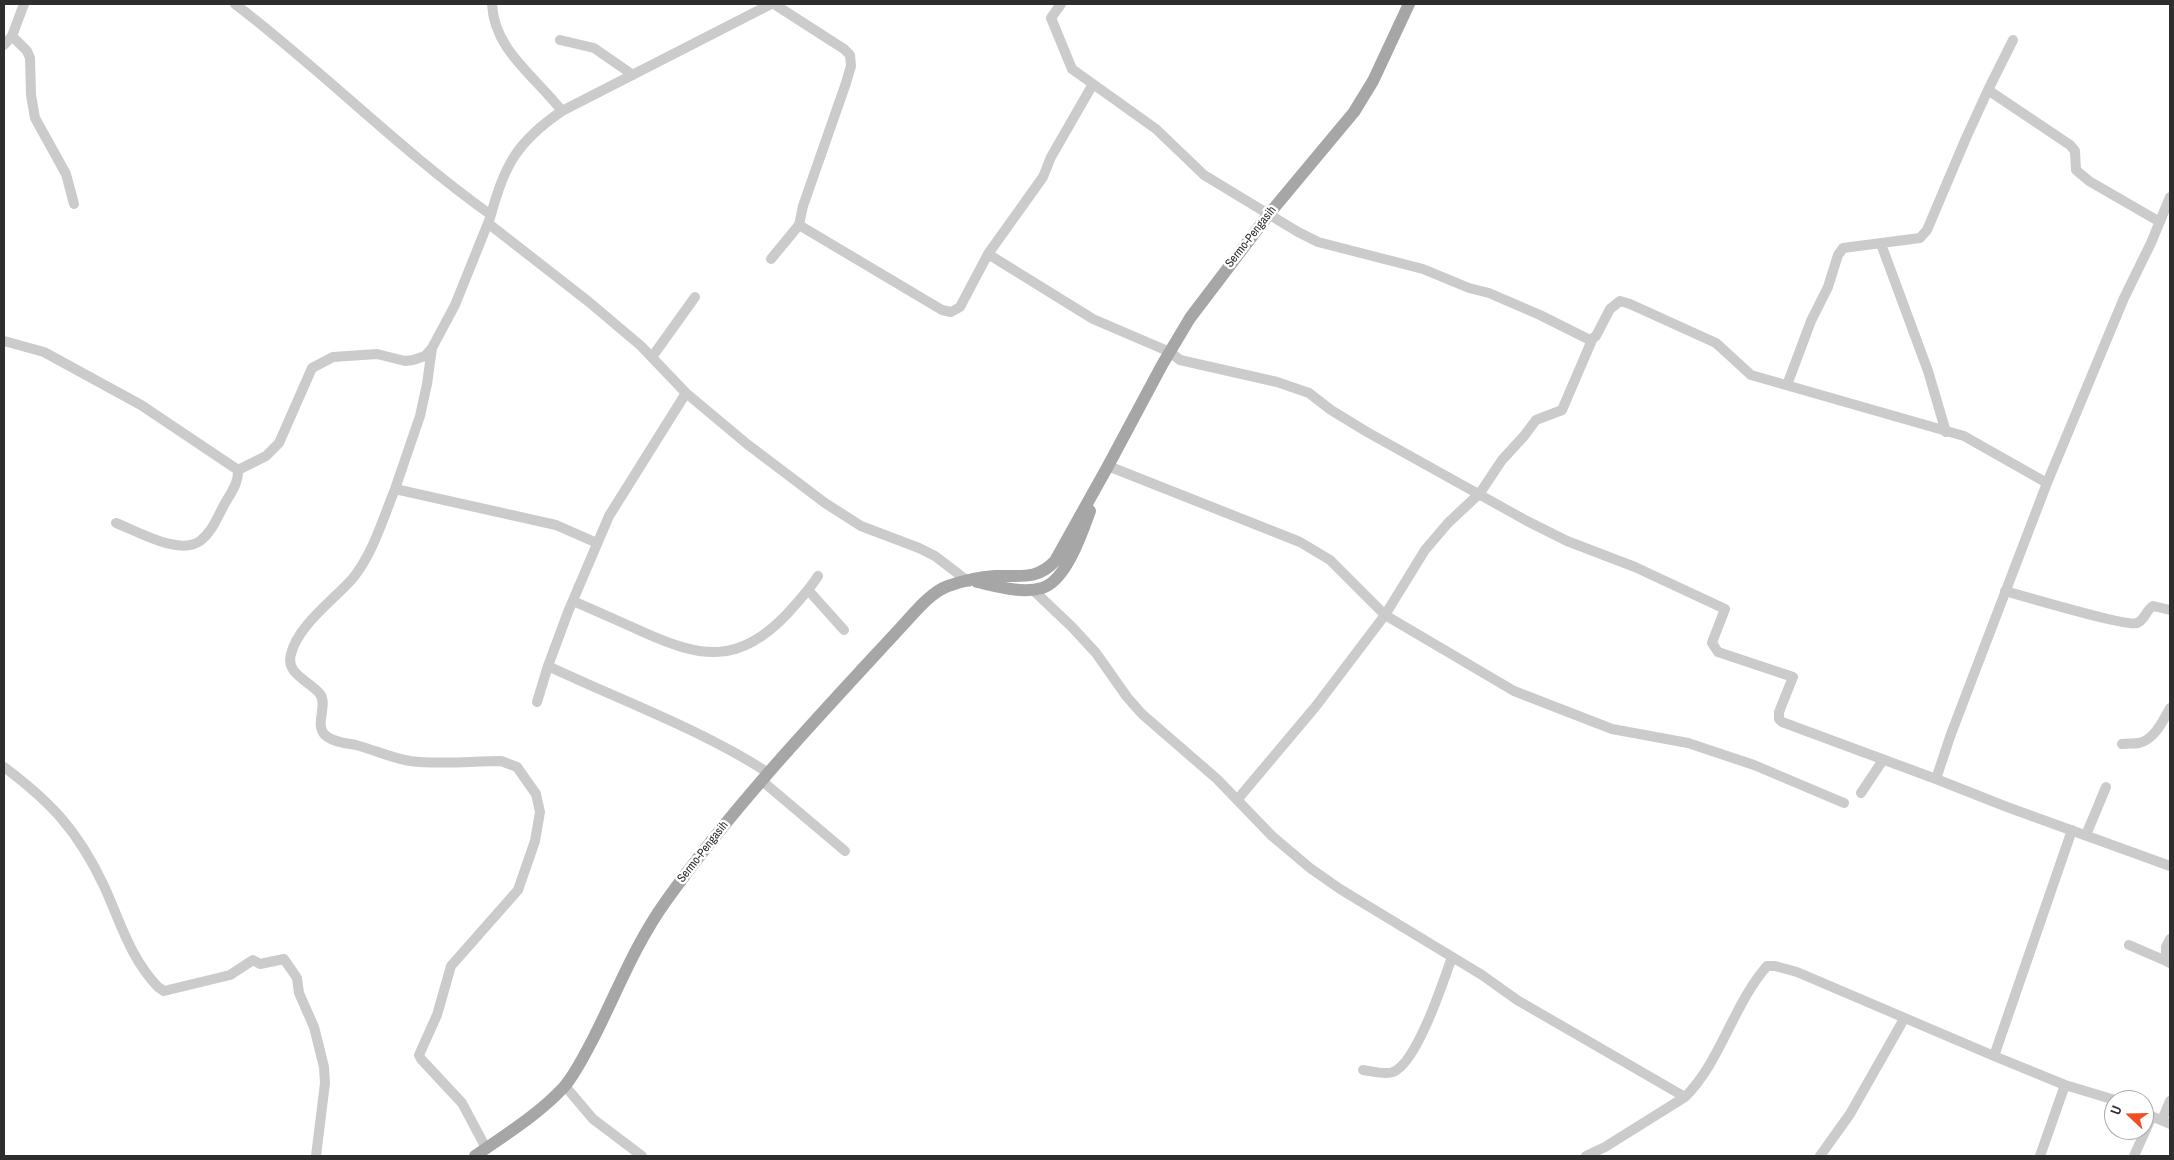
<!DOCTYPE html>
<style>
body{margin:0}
#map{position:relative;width:2174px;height:1160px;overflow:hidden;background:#fff;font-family:"Archivo Narrow",sans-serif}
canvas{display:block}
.frame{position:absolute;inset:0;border:5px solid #2e2e2e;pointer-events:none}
.north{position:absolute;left:2104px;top:1090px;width:50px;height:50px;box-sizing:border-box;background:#fff;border:1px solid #ababab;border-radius:50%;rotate:291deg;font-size:14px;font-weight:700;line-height:20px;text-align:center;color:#2e2e2e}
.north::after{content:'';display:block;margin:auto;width:18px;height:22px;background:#f04f25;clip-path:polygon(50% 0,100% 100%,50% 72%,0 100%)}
</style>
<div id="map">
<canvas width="2174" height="1160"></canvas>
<div class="frame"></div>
<div class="north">U</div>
</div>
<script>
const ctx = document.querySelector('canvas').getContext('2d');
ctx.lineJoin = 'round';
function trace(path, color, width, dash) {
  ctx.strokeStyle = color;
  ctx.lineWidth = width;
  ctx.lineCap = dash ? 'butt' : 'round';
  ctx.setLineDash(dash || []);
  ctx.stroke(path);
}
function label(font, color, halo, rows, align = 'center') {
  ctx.font = font + ' "Archivo Narrow",sans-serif';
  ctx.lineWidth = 5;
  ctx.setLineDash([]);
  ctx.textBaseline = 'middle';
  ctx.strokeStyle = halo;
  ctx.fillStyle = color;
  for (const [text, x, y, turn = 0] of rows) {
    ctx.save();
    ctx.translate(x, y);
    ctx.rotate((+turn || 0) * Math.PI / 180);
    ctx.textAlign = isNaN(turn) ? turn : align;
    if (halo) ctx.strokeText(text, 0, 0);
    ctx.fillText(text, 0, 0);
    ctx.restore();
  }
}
const minor = new Path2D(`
 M235,4C323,71 401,151 491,215C504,165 518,141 562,111L771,4
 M492,4C494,50 535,76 562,111
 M774,4L844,49L850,55L851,66L846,83L803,206L799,225L942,310L951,312L960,307L988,254L1093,319L1170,352L1180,360L1277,382L1309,393L1331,410L1367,432L1527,521L1567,541L1635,567L1725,609L1713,640L1712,643L1718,652L1793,677L1779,712V719L1782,722L1936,779
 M1061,4L1051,18L1072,69L1093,84
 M12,36L27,51L30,58L31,95L35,118L66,174L74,204
 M560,40L594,48L633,75
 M4,45L12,36L24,4
 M1988,90L2013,40
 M2170,197L2151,243L2124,298L2047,483L1951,734L1936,779L2007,807L2170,866
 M490,218L455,305L432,348L427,384L420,416L395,489L556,525L597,543
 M489,224L589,302L641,346L686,393L747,444L825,503L861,526L919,548L935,556L969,582
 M1881,244L1928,371L1946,432
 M988,254L1043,177L1051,157L1093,84L1156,129L1204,175L1298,232L1318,242L1423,269L1469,288L1489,293L1540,315L1590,340L1596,336L1610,309L1620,301L1630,304L1716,343L1751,375L1964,436L2047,483
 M771,259L799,225
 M4,341L44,352L141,405L238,470C239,485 228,496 222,509C216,520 211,533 200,541C179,556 137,531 116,523
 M652,357L695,297
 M1787,385L1811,321L1828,287L1838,255L1843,248L1920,238L1927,230L1966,138L1988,90L2070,145L2075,151L2076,170L2089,181L2160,222
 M686,393L609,516L568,612L548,666C622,701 698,728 767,772
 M1108,466L1300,542L1330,560L1385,615L1514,691L1612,729L1688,743L1754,765L1844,803
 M238,470L266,456L279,443L312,368L333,357L377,354L405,361L413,360L425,356L432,348
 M395,489C383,519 373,553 353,578C334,600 298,625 291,654C285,674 310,681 320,694C328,705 315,723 324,734C331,742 346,743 356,745C374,750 392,758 410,761C440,765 471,761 501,761L517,767L536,794L540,812L535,841L518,890L451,966L437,1015L419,1055L421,1059L462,1103L486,1148
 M1033,590L1072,627L1096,653L1127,697L1142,714L1217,779L1272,836L1310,868L1340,889L1482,975L1517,1000L1685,1097C1721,1061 1733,1005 1767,966H1775L1797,972L1994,1056L2065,1085L2115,1100
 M809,591L844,630
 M2005,591C2023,596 2127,627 2137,623C2145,620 2146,610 2153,606L2170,610
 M573,601C596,611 619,621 643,632C701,658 739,665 787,614C798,602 809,590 818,576
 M537,702L548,666
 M2122,744C2127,743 2134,744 2139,743C2154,740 2163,721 2170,708
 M4,767C52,803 78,831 104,886C120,921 130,958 158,987L164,991L230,975L253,960L260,964L284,959L297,978L299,993L314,1027L324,1067L325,1083L316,1156
 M761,780L845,851
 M1861,793L1883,760
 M1237,800L1316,706L1385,615L1425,550L1448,523L1480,493L1502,460L1524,436L1536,420L1562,410L1592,340
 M2086,835L2106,787
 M2129,945L2166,961
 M2170,963L2166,961V947L2170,939
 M1994,1056L2072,830
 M1363,1070C1371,1071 1386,1075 1393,1072C1417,1063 1443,982 1452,957
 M565,1086L593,1119L642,1156
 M2144,1113L2170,1124
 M2162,1120L2170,1101
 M1586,1156L1605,1147L1685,1097
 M1820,1156L1850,1114L1904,1019
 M2040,1156L2065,1085
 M2134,1156L2152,1116`);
const major = new Path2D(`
 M977,582C996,586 1022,594 1042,588C1066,581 1082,533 1090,511
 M475,1156C505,1135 539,1114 564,1087C576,1073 585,1054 593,1039C617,992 635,944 666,901C736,803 821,714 903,625C915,612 931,592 948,586C962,581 981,577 995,576C1020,575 1036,581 1055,561L1108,466L1162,365L1190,318L1269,214L1354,112L1373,81L1409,4`);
const streetNames = [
 ["Sermo-Pengasih",1251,237,-52],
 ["Sermo-Pengasih",703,852,-52]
];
trace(minor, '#cbcbcb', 10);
trace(major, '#a6a6a6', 12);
label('12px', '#2e2e2e', '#fff', streetNames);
</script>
